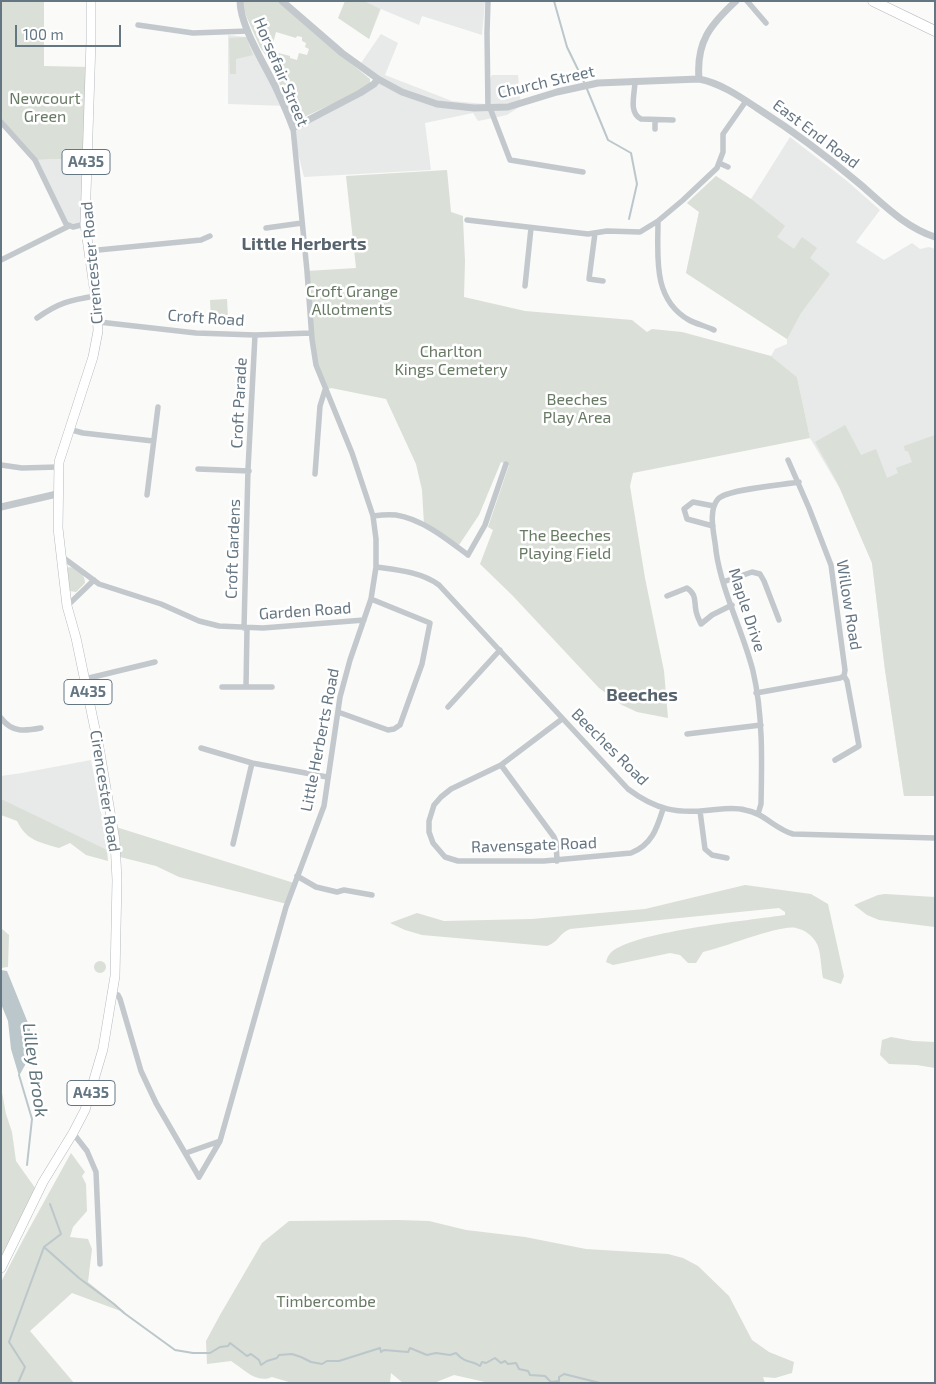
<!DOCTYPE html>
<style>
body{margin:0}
#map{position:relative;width:936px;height:1384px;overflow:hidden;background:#fafaf8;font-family:"Exo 2",sans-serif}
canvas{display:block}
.frame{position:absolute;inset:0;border:2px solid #657683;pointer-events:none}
.scale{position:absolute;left:15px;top:25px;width:106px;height:22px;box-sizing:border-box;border:2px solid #657683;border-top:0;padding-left:6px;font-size:15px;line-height:18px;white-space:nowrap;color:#657683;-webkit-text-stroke:4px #fff;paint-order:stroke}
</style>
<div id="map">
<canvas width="936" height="1384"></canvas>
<div class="frame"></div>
<div class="scale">100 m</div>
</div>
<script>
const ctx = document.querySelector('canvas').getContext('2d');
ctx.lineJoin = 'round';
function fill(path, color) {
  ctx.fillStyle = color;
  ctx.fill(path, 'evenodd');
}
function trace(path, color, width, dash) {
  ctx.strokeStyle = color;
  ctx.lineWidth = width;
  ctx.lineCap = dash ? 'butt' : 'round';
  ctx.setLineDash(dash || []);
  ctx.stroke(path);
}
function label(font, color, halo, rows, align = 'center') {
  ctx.font = font + ' "Exo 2",sans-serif';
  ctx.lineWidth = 5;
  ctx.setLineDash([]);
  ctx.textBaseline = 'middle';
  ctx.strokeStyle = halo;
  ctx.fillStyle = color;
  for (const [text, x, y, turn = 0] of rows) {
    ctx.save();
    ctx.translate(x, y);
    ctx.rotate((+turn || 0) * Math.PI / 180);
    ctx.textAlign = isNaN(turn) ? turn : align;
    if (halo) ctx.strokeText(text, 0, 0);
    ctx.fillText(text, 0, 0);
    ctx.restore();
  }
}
const built = new Path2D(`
 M345,1H482L485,2L482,35L422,16L419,25L381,9L369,39Z
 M381,34L398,43L385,75L452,101L485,104V88L492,75H518L521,106L507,115L478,121L473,113L425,123L431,170L304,177L286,106L228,104V35L254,38L297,122L377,84L361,63Z
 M790,137L847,181L880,210L856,242L884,260L912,243L920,249L929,247L935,249V796H904L885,670L872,563L840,489L810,438L797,377L771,356L775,349L787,344V339L686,273L699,212L687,203L716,176L751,199Z
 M86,158L85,224L69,226L35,160Z
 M91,760L109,854L1,808V776L22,773Z`);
const green = new Path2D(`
 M1,1L44,2V66L90,67L86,158L35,160L1,122Z
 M243,1H280L326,43L370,79V83L358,92L300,119L293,117L285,94L276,77L273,66L260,47L247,18L242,4ZM276,32L296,38L297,36L302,37V41L306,43L305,47L309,49L307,55L299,53L297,60L290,58V56L271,51Z
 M345,1H364L380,9L369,39L338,18Z
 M246,37L253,55L236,59V74H230L229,38Z
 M447,170L451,212L463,216V219L465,261L464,297L525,311L632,320L647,332L652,329L682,332L771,356L797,377L810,438L633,473L630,486L645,578L664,671L668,718L637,712L622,705L599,688L512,595L480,564L493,530L488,527L509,465L501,462L479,515L459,545L424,524L422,490L416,464L386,399L331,388L325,390L316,365L307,271L356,268L346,176Z
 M716,176L751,199L785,226L777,237L794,249L802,237L817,248L810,258L830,274L801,313L787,339L686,273L699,212L687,203Z
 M227,299L228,317L217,318V321H211L210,300Z
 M845,425L861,455L876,449L887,478L898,473L896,468L912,462L908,451H905L904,446L935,435V796H904L885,670L872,563L838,484L815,442Z
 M69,567C77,568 85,574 85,583L76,592L70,591L66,569Z
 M1,799L107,850L108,861L86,855L70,843L59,848C39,842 27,841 17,821L1,815Z
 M116,827L294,883L287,904L179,877L156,866L120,857Z
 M745,885L811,894L828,904L844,976L841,984L823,978C821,969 821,951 817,944C812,935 805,930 796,928C781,924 723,948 703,952L696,963H688L680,955L670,953L613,965L606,962C607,960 607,957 609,955C624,932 754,920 785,915V912L779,908L570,929C558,934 559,942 547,946L422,935L405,930L390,923L417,913L444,921L532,919L645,909Z
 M885,894L935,897V927L879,920L867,915L854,905L878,895Z
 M1,928L9,935L8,967L1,968Z
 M94 967a6 6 0 1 1 12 0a6 6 0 1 1-12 0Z
 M891,1037L913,1041L935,1042V1068L917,1065L889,1064L880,1055L882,1040Z
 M1,1087L6,1114L12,1132L16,1161L38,1192L1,1267Z
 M71,1153L85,1172L82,1176L86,1184L87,1211L73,1227L70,1237L88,1239L92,1249L88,1282L126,1313L72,1293L30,1331L74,1383H1V1282L24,1238Z
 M398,1220L429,1221L466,1230L525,1237L586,1249L668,1254L683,1258L698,1266L729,1296L752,1340L769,1352L794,1362L792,1373L775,1378L763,1377L765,1383H510L485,1382L454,1375L434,1383H403L391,1373L390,1383H292L272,1377C256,1384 244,1369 231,1361L207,1364L206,1341L220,1315L262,1243L289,1221Z`);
const water = new Path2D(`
 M1,970L7,971L30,1028V1056L19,1076L11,1049L8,1021L1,1004Z`);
const stream = new Path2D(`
 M554,1L567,47L584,82
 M587,89L608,140L631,153L637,184L629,219
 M19,1075L32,1119L27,1165
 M44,1247L79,1278L114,1304L124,1313L175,1350L193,1353H210L220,1347L228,1346L230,1343L247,1356L251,1354L259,1360L261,1365L267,1361L277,1358L279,1355L292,1354L301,1357L311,1362L322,1364L327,1361H339L380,1348L381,1352L384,1350L408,1352L410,1348L427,1355L436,1353L450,1355L456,1353C467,1365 470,1359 480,1366L482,1362L486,1363L495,1358L501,1363L505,1361L508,1364L516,1363L519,1369L528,1371L530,1375L545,1376L551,1382L559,1381V1377L564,1374L600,1383
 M18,1383L25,1367L9,1342L44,1247L61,1234L50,1204`);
const minor = new Path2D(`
 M488,1L487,33L488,108
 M747,1L766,23
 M138,25L193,33L248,31
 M635,81C635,93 628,113 641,119L673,120
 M490,108L510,160L583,172
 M1,122L35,160L66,224L73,227L85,224
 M655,129V120
 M719,163L728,167
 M467,220L588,234L607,231L640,232L658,221
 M266,228L302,223
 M595,233L589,279L603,281
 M88,251L201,240L210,236
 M1,260L69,226
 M525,286L531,228
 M37,318C58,303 70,300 95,296
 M99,322L196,333L255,335L311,333
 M714,330C706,326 696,324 689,320C652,299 658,256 658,221L683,200L717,168L723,152V134L746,101
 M68,429L83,433L153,441
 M788,460L809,508L831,565L845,670L844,676L847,681L859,746L835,760
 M1,465L22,468L58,467
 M198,469L249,471
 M315,474L320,406L325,390
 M147,495L158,407
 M373,516C380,515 388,514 396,515C422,519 447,539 468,555L485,525L506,464
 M713,526L687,519L684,509L693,502L714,506
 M61,556L99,584L161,604L199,621L219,626L263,628L364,620
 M376,567C398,570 421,572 439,585L628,789C656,810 677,814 711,810C722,809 734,807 745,810C764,813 775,829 793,834L935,838
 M723,582L752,572L760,574L764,581L779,620
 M667,596L687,588C697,595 694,601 696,611C697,616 699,620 701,624L712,615L732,605
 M67,606L94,580
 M244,628L248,469L255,335
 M85,679L155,662
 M222,687H272
 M246,687L247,628
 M756,693L840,678L844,676
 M448,707L500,650
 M338,712L388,730L394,729L400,725L422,664L430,623L371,599
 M1,718C12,733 25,731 41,728
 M562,719L501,765L451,789L441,797L434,805L429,821V832L433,843L445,857L458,861H544L631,853C652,845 657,828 663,809
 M687,734L761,725
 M201,748L252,763L327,777
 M501,765L554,837L556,842L557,861
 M700,811L705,849L712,855L727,858
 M758,814L761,804C762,760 763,714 753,671C743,631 722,593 716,551C715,536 707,512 718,499C727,489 782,485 799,482
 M233,844L252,763
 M297,876L316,887L337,892L344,890L372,895
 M113,994L118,995L120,999L141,1071L156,1103L199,1177
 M73,1133L87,1151L96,1172L100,1264
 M186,1153L220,1141
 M199,1177L220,1141L286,907L324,806L340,697L350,660L371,599L376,567V539L373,516L352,453L316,365L312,339L307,271L293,128`);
const tertiary = new Path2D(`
 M240,1C240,26 265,65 276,88C282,101 288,114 293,128L360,93L374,84L378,79
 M282,1L342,53L378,79L402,92L437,104L474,108L508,107L557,92L598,83L699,79C720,83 739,96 757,108C793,131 828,157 861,185C884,205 905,227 935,237
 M699,79C696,42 710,25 736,1
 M1,507L57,494`);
const primary = new Path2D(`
 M1,1268L43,1182L73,1133L85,1110L103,1049L115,976L117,880L115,841L100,753L76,638L67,606L58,528L59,462L93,357L98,331L97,308L85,224L91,41V1`);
const trunk = new Path2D(`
 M873,1L935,31`);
const shields = [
 [86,162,48],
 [88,692,48],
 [91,1093,48]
];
const shieldNames = [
 ["A435",86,162],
 ["A435",88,692],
 ["A435",91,1093]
];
const streetNames = [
 ["Horsefair Street",281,72,67],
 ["Church Street",546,82,-13],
 ["East End Road",816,134,37],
 ["Cirencester Road",92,263,-95],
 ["Croft Road",206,318,4],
 ["Croft Parade",239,403,-87],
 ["Croft Gardens",233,549,-88],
 ["Willow Road",849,605,81],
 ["Maple Drive",747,610,72],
 ["Garden Road",305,611,-4],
 ["Little Herberts Road",320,740,-79],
 ["Beeches Road",610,747,45],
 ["Cirencester Road",105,791,81],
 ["Ravensgate Road",534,845,-2]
];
const parkNames = [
 ["Newcourt",45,99],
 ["Green",45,117],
 ["Croft Grange",352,292],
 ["Allotments",352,310],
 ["Charlton",451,352],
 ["Kings Cemetery",451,370],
 ["Beeches",577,400],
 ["Play Area",577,418],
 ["The Beeches",565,536],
 ["Playing Field",565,554],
 ["Timbercombe",326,1302]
];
const neighbourhoodNames = [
 ["Little Herberts",304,244],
 ["Beeches",642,695]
];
const waterNames = [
 ["Lilley Brook",35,1070,82]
];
fill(built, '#e8e9e9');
fill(green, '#dadfd7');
fill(water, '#bbc7cb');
trace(stream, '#bbc7cb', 2);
trace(primary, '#b5babe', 10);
trace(trunk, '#b4b9bd', 11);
trace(minor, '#c3c8cc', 5.5);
trace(tertiary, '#c3c8cc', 7);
trace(primary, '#fff', 9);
trace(trunk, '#fff', 10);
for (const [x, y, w] of shields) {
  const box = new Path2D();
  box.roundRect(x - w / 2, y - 12.5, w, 25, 4);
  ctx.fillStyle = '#fff';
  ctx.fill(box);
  trace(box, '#657683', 1);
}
label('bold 15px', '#657683', null, shieldNames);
label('16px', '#657683', '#fff', streetNames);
label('16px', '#687a64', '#fff', parkNames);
label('bold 18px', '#57646e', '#fff', neighbourhoodNames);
label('italic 18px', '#60757c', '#fff', waterNames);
</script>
